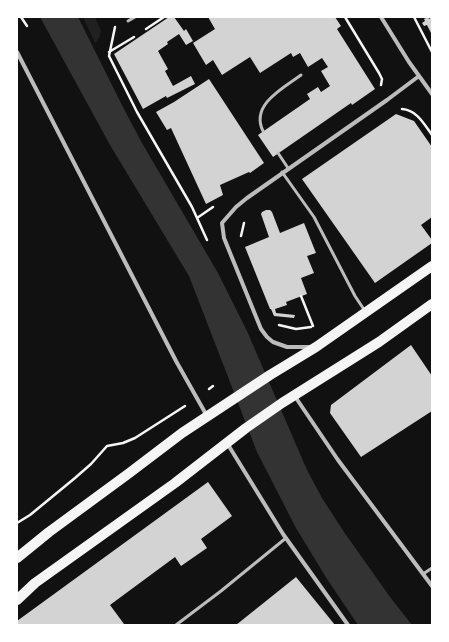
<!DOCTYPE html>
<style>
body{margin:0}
#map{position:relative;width:449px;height:642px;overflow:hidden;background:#111;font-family:"Libre Baskerville",serif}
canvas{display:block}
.frame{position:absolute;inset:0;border:18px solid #fff;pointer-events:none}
</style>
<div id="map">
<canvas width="449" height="642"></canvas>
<div class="frame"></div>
</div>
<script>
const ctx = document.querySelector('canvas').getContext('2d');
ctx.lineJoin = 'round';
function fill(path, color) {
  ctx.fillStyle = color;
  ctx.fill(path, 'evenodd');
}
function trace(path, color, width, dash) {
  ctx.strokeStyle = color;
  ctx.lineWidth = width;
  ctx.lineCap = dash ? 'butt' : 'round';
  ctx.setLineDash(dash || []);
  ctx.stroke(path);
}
const green = new Path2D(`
 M83,17H95L101,31L99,38L95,43Z`);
const water = new Path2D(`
 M40,17H78L124,109L142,143L218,273L247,331L307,470L322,498L344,532L390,597L412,625H358L327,579L296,528L257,452L189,276L110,145Z`);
const building = new Path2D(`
 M169,17H174L184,31L186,29L193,41L186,45L179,34L167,42L168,44L158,51L168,69L165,71L173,86L191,76L195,84L167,98L166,96L143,109L114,54Z
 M208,17H335L341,26L337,29L375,89L352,105L351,103L273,157L258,135L310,99L307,94L318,87L321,92L330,86L321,71L328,67L322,58L308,67L300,53L293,57L291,53L260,73L250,57L222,75L213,60L206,65L193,43L215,29Z
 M428,17L429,19L432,17V35L427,25L424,26L422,23L425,21L424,19Z
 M209,79L264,163L250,173L249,172L220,185L223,195L206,204L171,128L167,130L156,112L174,102Z
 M396,114L414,121L432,147V217L421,225L432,240V243L375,283L302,179Z
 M266,210H270L272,212L280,233L304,223L316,253L307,256L314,273L301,278L307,294L286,302L287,305L275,309L276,313L295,315L294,318L274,316L271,309H270L245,247L269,237L261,214L262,212Z
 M411,345L432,376V411L361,457L330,413L331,405Z
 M208,482L232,516L201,539L207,548L181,566L175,557L110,605L124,624L17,625V621Z
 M296,577L335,625H236Z`);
const path = new Path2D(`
 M21,17L27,26
 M345,17L379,73L382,79L381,85
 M414,17L432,52
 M115,27L109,56L137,112L192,207L207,240
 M146,29L164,17
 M109,52L134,37
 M402,109C417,110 424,124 432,135
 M197,218L213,207
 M241,236L244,223
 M301,296L313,326
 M279,325L296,329L311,327
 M209,389L213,386
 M17,523L30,515L75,478L91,464L107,446L123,443L135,438L185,406`);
const service = new Path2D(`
 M128,21L135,17
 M263,131C250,105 283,88 301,75
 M278,153L288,168
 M282,172L314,217L355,296L365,311
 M423,574L432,568
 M176,625L221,591L286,538`);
const minor = new Path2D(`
 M381,17L409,62L432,94
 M17,52L176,361L207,416
 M311,347H287L273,342L267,337L261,329L224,238L222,223L236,207L247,198L387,100L419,76
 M294,395L338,460L432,586
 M227,443L283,534L348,625`);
const primary = new Path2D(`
 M17,558L49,532L128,474L182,433L270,375L316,347L432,266
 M17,600L35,583L175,483L246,428L282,403L379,342L432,304`);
fill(green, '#202020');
fill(water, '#333');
fill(building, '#d3d3d3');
trace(path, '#f5f5f5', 2.5);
trace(service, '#bcbcbc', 3);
trace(minor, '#bcbcbc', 4);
trace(primary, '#f5f5f5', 10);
</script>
